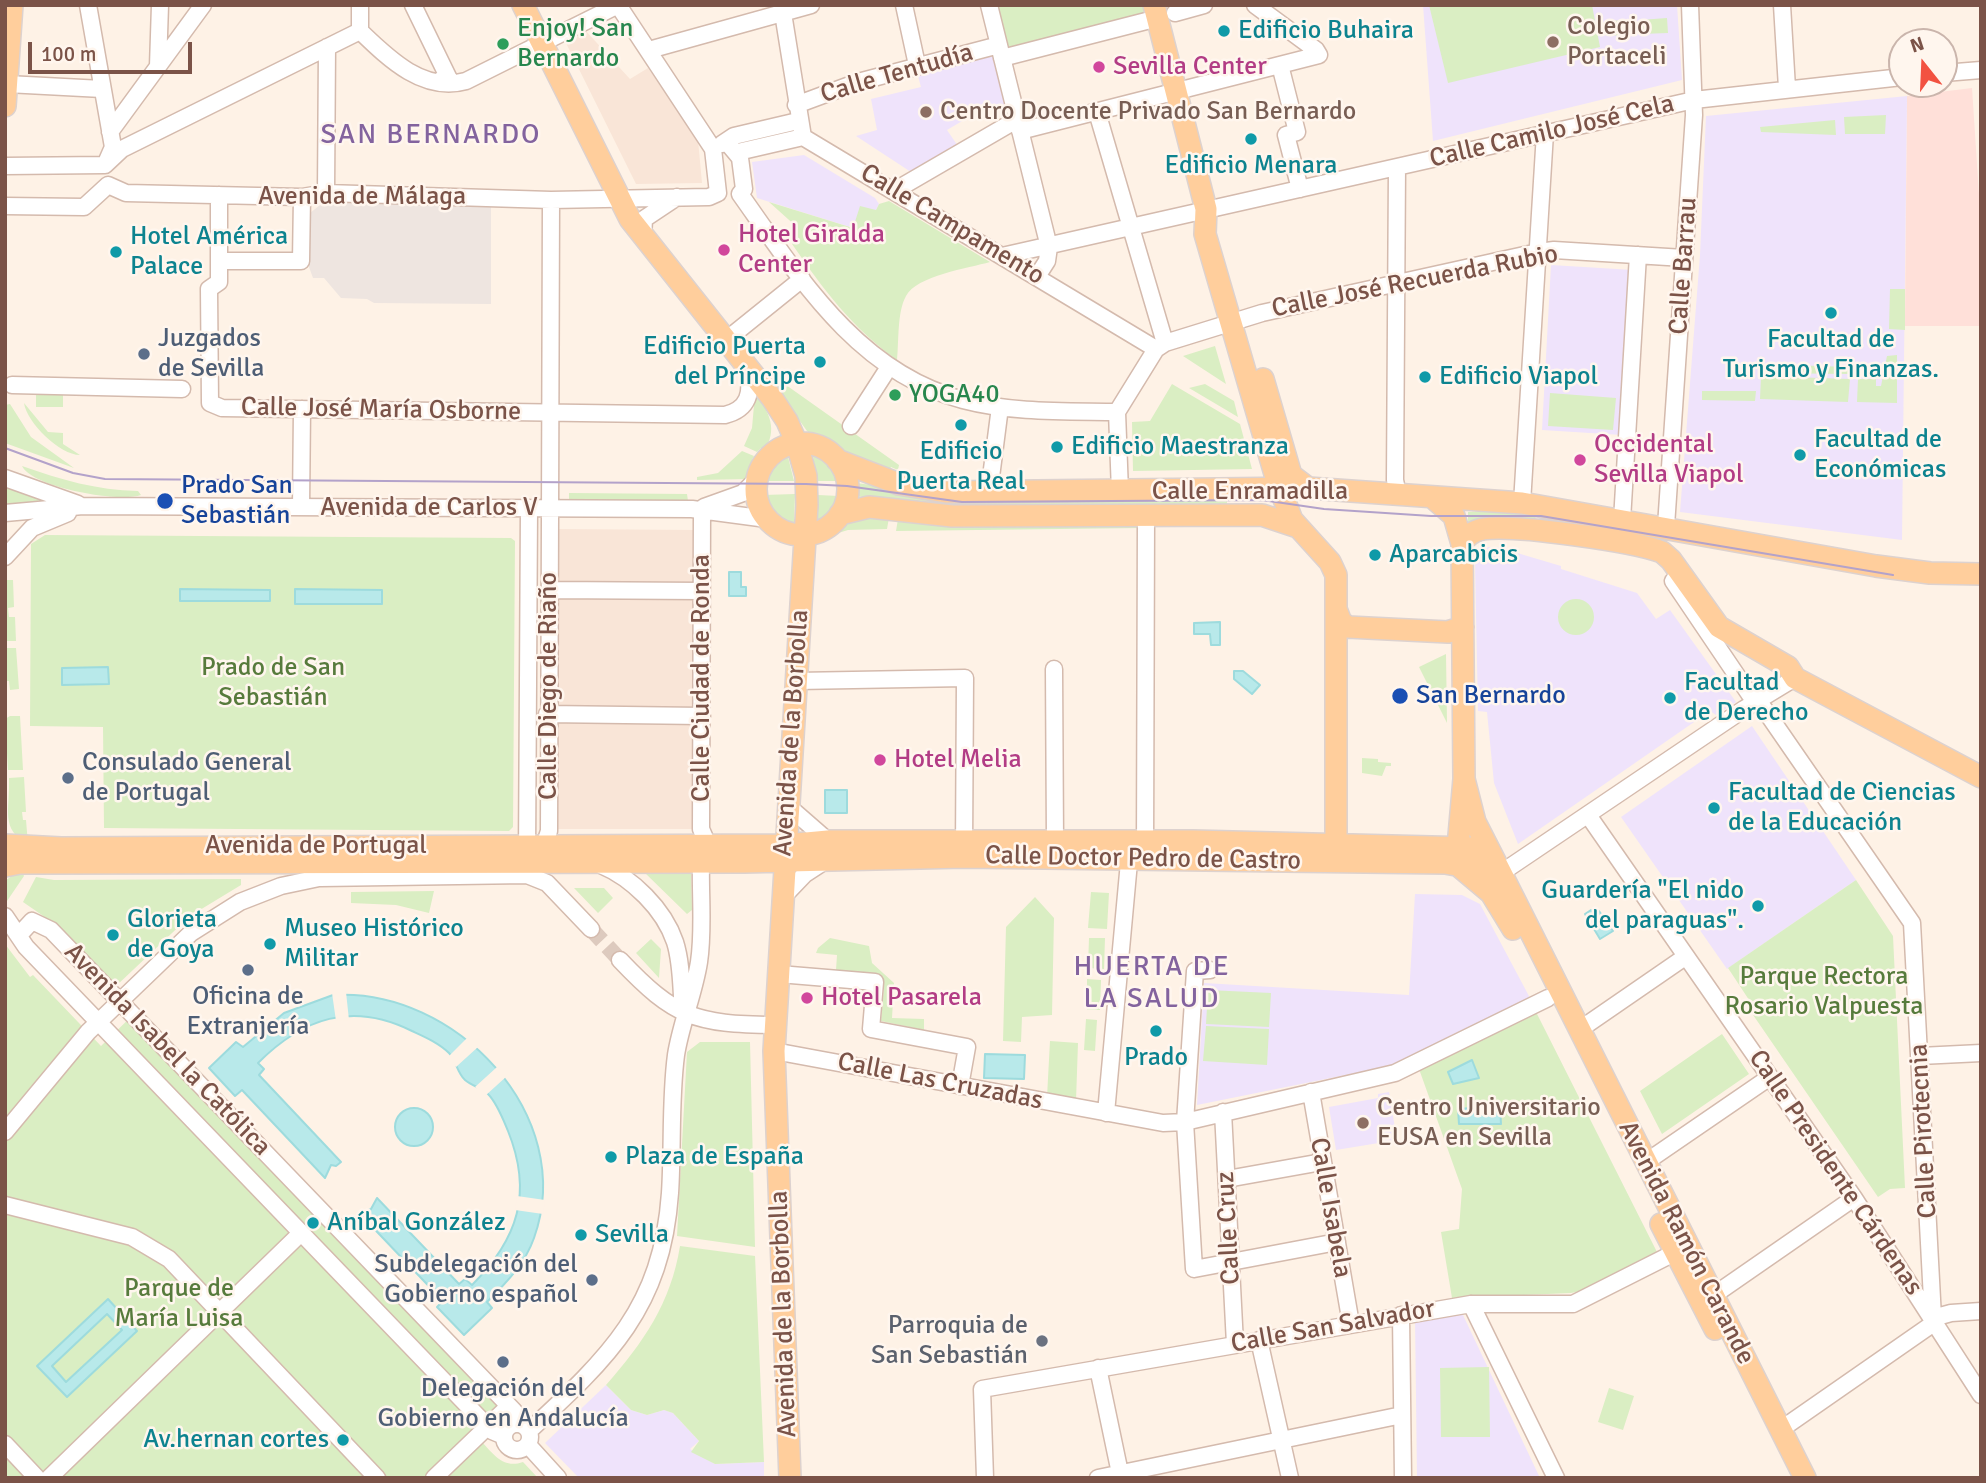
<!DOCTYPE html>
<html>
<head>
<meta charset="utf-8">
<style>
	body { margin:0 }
	#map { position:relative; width:1986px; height:1483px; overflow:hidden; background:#fef2e6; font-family:Signika,sans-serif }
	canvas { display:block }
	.frame { position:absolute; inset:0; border:7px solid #7b5348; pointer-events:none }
	.north { position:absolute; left:1888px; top:28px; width:70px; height:70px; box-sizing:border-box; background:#fff6ee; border:2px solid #cab5ac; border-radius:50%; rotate:342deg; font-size:19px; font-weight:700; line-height:28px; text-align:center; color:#7b5348 }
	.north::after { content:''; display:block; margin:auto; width:24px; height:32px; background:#f25241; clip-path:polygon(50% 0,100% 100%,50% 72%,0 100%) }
	.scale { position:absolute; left:28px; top:42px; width:164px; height:32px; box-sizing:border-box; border:4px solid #7b5348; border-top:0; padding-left:9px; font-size:21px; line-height:24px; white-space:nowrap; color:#7b5348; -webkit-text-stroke:5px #fff6ee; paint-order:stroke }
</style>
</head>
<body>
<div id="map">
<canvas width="1986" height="1483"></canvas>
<div class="frame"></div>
<div class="north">N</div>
<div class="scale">100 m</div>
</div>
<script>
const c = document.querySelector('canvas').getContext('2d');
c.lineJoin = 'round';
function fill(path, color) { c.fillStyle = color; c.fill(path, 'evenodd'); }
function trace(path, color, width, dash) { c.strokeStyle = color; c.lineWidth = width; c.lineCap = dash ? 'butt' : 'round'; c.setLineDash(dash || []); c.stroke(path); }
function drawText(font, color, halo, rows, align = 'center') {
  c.font = font + ' Signika,sans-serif'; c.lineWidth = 5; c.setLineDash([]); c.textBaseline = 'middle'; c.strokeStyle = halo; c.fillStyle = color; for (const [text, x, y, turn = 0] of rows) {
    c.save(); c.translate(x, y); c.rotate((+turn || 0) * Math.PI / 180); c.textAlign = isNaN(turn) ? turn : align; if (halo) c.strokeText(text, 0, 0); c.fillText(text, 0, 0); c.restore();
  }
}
fill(new Path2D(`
	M585,30L630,79L648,68L698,140L702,183L636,184L564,39Z
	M555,529L697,530L695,829H557Z`), '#f9e5d7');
fill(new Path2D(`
	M1972,88L1981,226V326H1905L1907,96Z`), '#ffe0d9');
fill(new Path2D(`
	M324,202L491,205V304L374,303L367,299L341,298L324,278H313L309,267L310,213Z`), '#eee5e0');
fill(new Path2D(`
	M1423,5H1677L1682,80L1433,141Z
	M993,50L1011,120L1008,122L994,104L974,114L947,130L960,149L914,174L856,136L877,130L871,99L921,87L916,69Z
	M1907,96L1902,540L1680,512L1700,255L1706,116Z
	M804,155L875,198L879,204L876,210L853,228L757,198L752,162Z
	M1551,265L1633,270L1622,435L1542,430Z
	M1488,547H1497L1561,566V569L1637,593L1656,619L1670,610L1736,702L1716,715L1710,711L1518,844L1494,783L1487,712L1478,711L1475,564L1477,557Z
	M1752,726L1856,880L1727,969L1621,817Z
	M1415,894L1462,895L1480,904L1530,998L1400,1064L1197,1105L1204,983L1409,995Z
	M1389,1092L1397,1140L1336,1150L1329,1107L1378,1098V1094Z
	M1463,1315L1540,1478H1417L1415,1318Z
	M606,1385L631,1410L647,1415L664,1410L673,1413L699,1441L690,1449L715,1464L764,1462V1478H579L545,1443Z`), '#efe3fb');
fill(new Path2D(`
	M989,5H1154L1158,18L1002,58Z
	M1429,5H1592L1600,47L1448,83Z
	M1667,18L1668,33L1641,34L1640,20Z
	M1636,20L1637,34L1606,36L1605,21Z
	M1886,115L1885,134H1845L1844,117Z
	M1835,120L1836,135L1761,132L1760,127Z
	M889,201L990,262C969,268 916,276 906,296C897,312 899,341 897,360C852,328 823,289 792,244L798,228L769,202L853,228L860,206L876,210L879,204Z
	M1890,289H1905V330L1889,329Z
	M1215,346L1226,384L1183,356Z
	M1897,355V403L1857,402L1858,379H1876V386H1881L1887,356Z
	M1760,364L1849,367L1850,374L1760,373Z
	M762,368L899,465L898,470L891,467L888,472L846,455L807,431Z
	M1761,376L1850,379L1848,402L1760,399Z
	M1172,384L1240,424L1252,469L1133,471L1132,422L1150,421Z
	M1205,384L1234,401L1238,417L1189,388Z
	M36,391L63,392V407H36Z
	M1702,391H1756L1755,401L1702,400Z
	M1550,393L1616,398L1613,430L1548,426Z
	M755,394C770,412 778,430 764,451L761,448L757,452L744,446L752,428Z
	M24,403L48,432L63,433V444L80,455C60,455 27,423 24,403Z
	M10,404L31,437L74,468L5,443V405Z
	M742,451L754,456L752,460L755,464L749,479L697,480V477L718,473Z
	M812,452L830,462L840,481H818Z
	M787,453L794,481H765L768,470Z
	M22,466C62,480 96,490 138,491L141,495C118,503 32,487 22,466Z
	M7,483L62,503L7,506Z
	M856,483L888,487L1227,496V510L977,511L855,496Z
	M569,493L687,494L688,501L569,500Z
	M795,494L794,526L772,513L764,495Z
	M818,495L839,496L830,515L817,523Z
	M1504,510L1536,512L1535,525H1468V512Z
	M890,512L887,529L848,530L835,534L833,531L841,524Z
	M899,513L1135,521L1141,528L896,531Z
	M45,535L511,538L515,541L513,827L509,831L104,828L103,727L30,726L31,544Z
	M5,580H13L14,607L8,608L9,617H15L16,641H5Z
	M1558 617a18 18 0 1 1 36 0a18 18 0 1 1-36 0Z
	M5,648H16L19,689L10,690L9,681H5Z
	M1446,654L1447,723L1419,667Z
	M10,716H20L23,770H8L5,719Z
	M1362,758L1378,759V762L1391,763V766H1386L1382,776L1362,773Z
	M24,777L26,812H22L23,820H26L28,844C0,829 10,811 9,778Z
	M21,869L24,876L5,904V881Z
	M691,870L692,910L687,914L644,872Z
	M36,877L54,880L241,879V885L190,916L115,987L52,922L23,902Z
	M1856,880L1893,936L1905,1188L1890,1189L1878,1197L1749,1009L1753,1006L1728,968Z
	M574,888H604L613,898L598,913Z
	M434,891L429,913L396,905L351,903V892Z
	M1091,892L1109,893L1107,929L1088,928Z
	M1035,897L1054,918L1052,1015L1022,1017L1021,1042L1003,1041L1006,927Z
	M830,938L869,946L872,963L894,983L892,1018L924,1019V1030L881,1021L884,987L880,978L871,973L836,970L837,955L816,953L818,948Z
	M1089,938H1105L1104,969L1088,968Z
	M651,939L661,949L659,978L636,953Z
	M5,944L30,977L33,975L101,1046L138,1010L519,1406L482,1442C494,1455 504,1469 523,1462L538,1478H5Z
	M1087,979L1101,980L1100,1010H1087Z
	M1208,990L1271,993L1269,1027L1206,1024Z
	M1535,1010L1658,1254L1585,1290L1571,1293L1452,1298L1441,1232L1459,1229L1462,1189L1419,1069Z
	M1086,1019L1097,1020L1095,1051L1084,1050Z
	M1206,1026L1269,1029L1267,1065L1203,1061Z
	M1722,1034L1749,1074L1662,1134L1640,1091Z
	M1050,1041L1078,1043L1076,1101L1047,1097Z
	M700,1042H750L755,1247L677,1236L687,1052Z
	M680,1246L755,1256L764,1462L715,1464L691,1452L699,1441L673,1413L664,1410L647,1415L631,1410L606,1385C643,1343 671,1303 680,1246Z
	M1489,1367L1490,1437H1441L1440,1368Z
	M1609,1388L1634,1396L1623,1430L1598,1422Z`), '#daeec3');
const water = new Path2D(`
	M729,572H741V587H746V596H729Z
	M180,589L270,590V601H180Z
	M295,589L382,590V604H295Z
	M1220,622V645H1211L1210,634H1194V623Z
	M108,667L109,684L62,685V668Z
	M1234,671H1243L1260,685L1252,694L1234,679Z
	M825,790H847V813H825Z
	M1591,910L1594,915L1599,911L1613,931L1600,939L1585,914Z
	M333,995C454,987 578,1115 534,1238C525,1264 506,1283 487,1302L492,1308L464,1335L437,1307L443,1301L360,1214L371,1209L377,1198L459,1284L465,1279L472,1285C518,1239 533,1193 508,1131C503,1119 497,1103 488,1094C482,1088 472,1086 465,1080C457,1073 456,1060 449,1053C439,1043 425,1037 412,1031C352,1001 303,1018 258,1063L264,1069L259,1075L341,1162L336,1166L331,1165L325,1178L242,1090L235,1096L209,1068L236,1042L243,1047L284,1013Z
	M985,1054L1025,1055L1024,1079L984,1078Z
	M1472,1060L1479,1078L1453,1084L1448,1072Z
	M1500,1106L1501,1124H1459L1458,1109Z
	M395 1127a19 19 0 1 1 38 0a19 19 0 1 1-38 0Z
	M108,1299L137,1331L67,1397L37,1366ZM107,1314L122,1330L66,1382L52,1366Z`);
fill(water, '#b8e9ea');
trace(water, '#9ddbdd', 2);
fill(new Path2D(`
	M346,992L349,1020L336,1021L332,993Z
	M468,1037L478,1047L456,1067L448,1057Z
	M497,1067L507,1076L485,1096L475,1087Z
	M517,1196L545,1200L543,1214L515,1210Z`), '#fef2e6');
trace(new Path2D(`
	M591,929L620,960`), '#ddcabe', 16, [16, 8]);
const minor = new Path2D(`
	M88,5L113,147L106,163
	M360,5V31C388,58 423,93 466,81L618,5L713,149
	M413,5L451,83L442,79
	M904,5L917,65
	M989,5L1049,247L1047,261L1038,275
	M1782,5L1787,88
	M783,13L803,137
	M1175,13L1204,5
	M649,50L811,5
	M1002,58L1158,18
	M1280,65L1297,132L1286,135L1300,189
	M158,66L160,5
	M1944,73L1981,70
	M7,84L102,89
	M796,105L858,82L999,45
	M1097,112L1165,343
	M1020,131L1319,55L1316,50L1255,5
	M110,132L203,5
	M722,144L734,136L798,121
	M730,146L740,158L744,189L740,194
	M713,149L718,193
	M738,152L803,137L1156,349
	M105,165L122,149L360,31
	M5,166L105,165
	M1397,167L1395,480L1398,495
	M108,185L126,193L302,197L326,193L551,200L709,197L718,193
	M894,191L1018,119
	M326,193L327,47
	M740,194C799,277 858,373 963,400C1012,413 1066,411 1117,412
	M219,195V282L209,289L210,403L222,408L725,415C749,409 752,393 748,370
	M5,206L84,207L108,185
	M643,238L644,219L677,197
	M1002,256L1694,100L1902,77
	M219,261H301L302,197
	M725,341L802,279
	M12,385L182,389
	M851,426L889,367
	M991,477L1000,407
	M5,478L78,504
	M1120,492L1117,412L1156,349L1165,343L1262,313L1538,252L1554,250L1684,258
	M1522,503L1545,133
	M301,507L302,409
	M704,507L743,493L757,479
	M702,511L701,829L708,845
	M5,513L83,506L692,509L767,519
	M1622,520L1638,255
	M1666,526L1694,115L1690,5
	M5,557L32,528L68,513
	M1673,581L1750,695
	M549,590L702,591
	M1054,669L1055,842
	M797,681L965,678L964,850
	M1758,700L1912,923L1933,1318L1931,1325L1780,1430
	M547,714L702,716
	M789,807L828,841
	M1588,815L1854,1198L1981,1395
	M1145,849L1146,516
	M527,856L529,508
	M601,865C632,878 664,909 675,942C682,964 681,989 683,1012
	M1501,873L1744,709L1795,678
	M527,875L539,861L549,831L551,200
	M320,878L527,875L547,883L591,929
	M782,898L805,874L828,859
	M5,916L26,947L492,1431L504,1436
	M20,934L32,921L51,930L514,1411L518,1424
	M620,960C675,1018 695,1024 775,1025
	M1210,970L1195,971L1185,1122L1194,1269L1337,1242
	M779,974L875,982L871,1029L967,1047L960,1086
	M1579,1030L1685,957
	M774,1051L1163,1123L1185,1122L1395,1073L1548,998
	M1920,1056L1981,1053
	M1311,1092L1351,1324
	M1223,1112L1235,1344
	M1106,1113L1130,851
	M5,1132L88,1032L191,933L240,902L281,886L319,878L342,862
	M1646,1162L1770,1077
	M1227,1179L1322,1162
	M5,1205L132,1237L169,1259L377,1478
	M1714,1295L1854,1198
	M1471,1304L1556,1478
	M1401,1315L1403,1478
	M1933,1318L1951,1313L1981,1311
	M1259,1340L1290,1478
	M1098,1368L1121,1478
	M504 1437a13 13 0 1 1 26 0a13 13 0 1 1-26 0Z
	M529,1431C609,1357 662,1308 670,1193C673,1147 670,1100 676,1055C681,1023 694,994 699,962C704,930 700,894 701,862
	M5,1444L37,1478
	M528,1445L558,1478
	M49,1478L301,1233
	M434,1478L509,1406
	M985,1478L982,1389L1471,1304H1573L1676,1252
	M1098,1478L1402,1415`);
const major = new Path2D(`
	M523,5L630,219L772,398L787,421L797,444L806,476L807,505L774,1051L790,1478
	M1154,5L1206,209L1205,234L1277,481L1292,520L1330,562L1336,575V859
	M5,106L12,5
	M1263,379L1291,475L1308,488
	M756 489a46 46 0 1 1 92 0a46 46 0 1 1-92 0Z
	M837,460L899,484L946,492L1308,488L1522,503L1876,566L1930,573L1981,574
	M1432,497L1454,516L1462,544L1464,779L1458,847L1452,857
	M840,514L869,507L952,516L1262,515L1298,527
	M1462,544C1466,535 1473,531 1483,529C1513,524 1633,541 1662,552L1671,560L1719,627L1788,667L1795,678L1981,777
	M1336,609L1341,622L1348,627L1448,632L1463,627
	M1464,779L1475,822L1501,873L1805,1478
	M5,845L61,848L785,845L828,841H1193L1471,848L1482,854L1501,873
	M5,866L20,863L744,862L964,857L1445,863L1501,873
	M1460,867L1491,893L1513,929
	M1661,1224L1715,1329`);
trace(minor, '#d4baad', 19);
trace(major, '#ddd2cf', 24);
trace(minor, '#fff', 16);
trace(major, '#ffce9c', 21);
trace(new Path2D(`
	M5,448L73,473L105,479L806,484L847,486L962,502L1262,500L1324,509L1431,516H1541L1893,575`), '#b3a2ca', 2);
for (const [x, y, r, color] of [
	[1224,31,7,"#0f9aa8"],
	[1553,42,7,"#8d6e63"],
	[503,44,7,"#2e9e5b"],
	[1099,67,7,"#d1479c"],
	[926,112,7,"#8d6e63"],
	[1251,139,7,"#0f9aa8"],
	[724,250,7,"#d1479c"],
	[116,252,7,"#0f9aa8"],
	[1831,313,7,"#0f9aa8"],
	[144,354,7,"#5c6f8a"],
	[820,362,7,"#0f9aa8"],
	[1425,377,7,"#0f9aa8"],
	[895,395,7,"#2e9e5b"],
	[961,425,7,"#0f9aa8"],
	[1057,447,7,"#0f9aa8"],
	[1800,455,7,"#0f9aa8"],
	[1580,460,7,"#d1479c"],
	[165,501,9,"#1a4fb4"],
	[1375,555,7,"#0f9aa8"],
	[1400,696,9,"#1a4fb4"],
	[1670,698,7,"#0f9aa8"],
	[880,760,7,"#d1479c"],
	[68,778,7,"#5c6f8a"],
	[1714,808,7,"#0f9aa8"],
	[1758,906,7,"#0f9aa8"],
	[113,935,7,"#0f9aa8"],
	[270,944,7,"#0f9aa8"],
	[248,970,7,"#5c6f8a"],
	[807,998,7,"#d1479c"],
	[1156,1031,7,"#0f9aa8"],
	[1363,1123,7,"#8d6e63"],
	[611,1157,7,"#0f9aa8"],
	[313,1223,7,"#0f9aa8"],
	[581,1235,7,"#0f9aa8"],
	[592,1280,7,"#5c6f8a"],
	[1042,1341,7,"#6b7280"],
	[503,1362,7,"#5c6f8a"],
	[343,1440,7,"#0f9aa8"]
]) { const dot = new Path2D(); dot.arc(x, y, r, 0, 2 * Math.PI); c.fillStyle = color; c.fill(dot); trace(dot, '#fff6ee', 2.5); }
drawText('26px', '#785e54', '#fff6ee', [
	["Colegio",1567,27],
	["Portaceli",1567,57],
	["Centro Docente Privado San Bernardo",940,112],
	["Centro Universitario",1377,1108],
	["EUSA en Sevilla",1377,1138]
], 'left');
drawText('26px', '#27864d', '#fff6ee', [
	["Enjoy! San",517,29],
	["Bernardo",517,59],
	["YOGA40",909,395]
], 'left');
drawText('26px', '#0d838f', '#fff6ee', [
	["Edificio Buhaira",1238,31],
	["Edificio Menara",1251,166,"center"],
	["Hotel América",130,237],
	["Palace",130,267],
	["Facultad de",1831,340,"center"],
	["Turismo y Finanzas.",1831,370,"center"],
	["Edificio Puerta",806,347,"right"],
	["del Príncipe",806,377,"right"],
	["Edificio Viapol",1439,377],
	["Facultad de",1814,440],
	["Económicas",1814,470],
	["Edificio Maestranza",1071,447],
	["Edificio",961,452,"center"],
	["Puerta Real",961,482,"center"],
	["Aparcabicis",1389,555],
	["Facultad",1684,683],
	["de Derecho",1684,713],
	["Facultad de Ciencias",1728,793],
	["de la Educación",1728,823],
	["Guardería \"El nido",1744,891,"right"],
	["del paraguas\".",1744,921,"right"],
	["Glorieta",127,920],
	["de Goya",127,950],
	["Museo Histórico",284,929],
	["Militar",284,959],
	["Prado",1156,1058,"center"],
	["Plaza de España",625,1157],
	["Aníbal González",327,1223],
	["Sevilla",595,1235],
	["Av.hernan cortes",329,1440,"right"]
], 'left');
drawText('26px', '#b23c85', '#fff6ee', [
	["Sevilla Center",1113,67],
	["Hotel Giralda",738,235],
	["Center",738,265],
	["Occidental",1594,445],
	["Sevilla Viapol",1594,475],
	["Hotel Melia",894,760],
	["Hotel Pasarela",821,998]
], 'left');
drawText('26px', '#7b5348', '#fff6ee', [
	["Calle Tentudía",897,74,-16],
	["Calle Camilo José Cela",1552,132,-13],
	["Avenida de Málaga",362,197],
	["Calle Campamento",952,225,31],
	["Calle Barrau",1684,266,-86],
	["Calle José Recuerda Rubio",1415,282,-11],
	["Calle José María Osborne",381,410,1],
	["Calle Enramadilla",1250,492],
	["Avenida de Carlos V",429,508],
	["Calle Ciudad de Ronda",702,678,-90],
	["Calle Diego de Riaño",549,686,-90],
	["Avenida de la Borbolla",792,733,-86],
	["Avenida de Portugal",316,846],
	["Calle Doctor Pedro de Castro",1143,859,1],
	["Avenida Isabel la Católica",167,1050,46],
	["Calle Las Cruzadas",940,1082,11],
	["Calle Pirotecnia",1924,1131,-93],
	["Calle Presidente Cárdenas",1835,1173,56],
	["Calle Isabela",1330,1208,80],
	["Calle Cruz",1229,1228,-93],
	["Avenida Ramón Carande",1686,1243,63],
	["Avenida de la Borbolla",784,1314,-92],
	["Calle San Salvador",1333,1327,-10]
]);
drawText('26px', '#4e5e75', '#fff6ee', [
	["Juzgados",158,339],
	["de Sevilla",158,369],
	["Consulado General",82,763],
	["de Portugal",82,793],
	["Oficina de",248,997,"center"],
	["Extranjería",248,1027,"center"],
	["Subdelegación del",578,1265,"right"],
	["Gobierno español",578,1295,"right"],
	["Delegación del",503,1389,"center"],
	["Gobierno en Andalucía",503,1419,"center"]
], 'left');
drawText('26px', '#164399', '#fff6ee', [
	["Prado San",181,486],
	["Sebastián",181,516],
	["San Bernardo",1416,696]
], 'left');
drawText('26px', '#577b3c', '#fff6ee', [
	["Prado de San",273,668],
	["Sebastián",273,698],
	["Parque Rectora",1824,977],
	["Rosario Valpuesta",1824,1007],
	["Parque de",179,1289],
	["María Luisa",179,1319]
]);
drawText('26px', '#5b616d', '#fff6ee', [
	["Parroquia de",1028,1326],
	["San Sebastián",1028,1356]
], 'right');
c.letterSpacing = '2px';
drawText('28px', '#83639e', '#fff6ee', [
	["SAN BERNARDO",431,136],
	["HUERTA DE",1152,968],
	["LA SALUD",1152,1000]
]);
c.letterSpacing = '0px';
</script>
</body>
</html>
